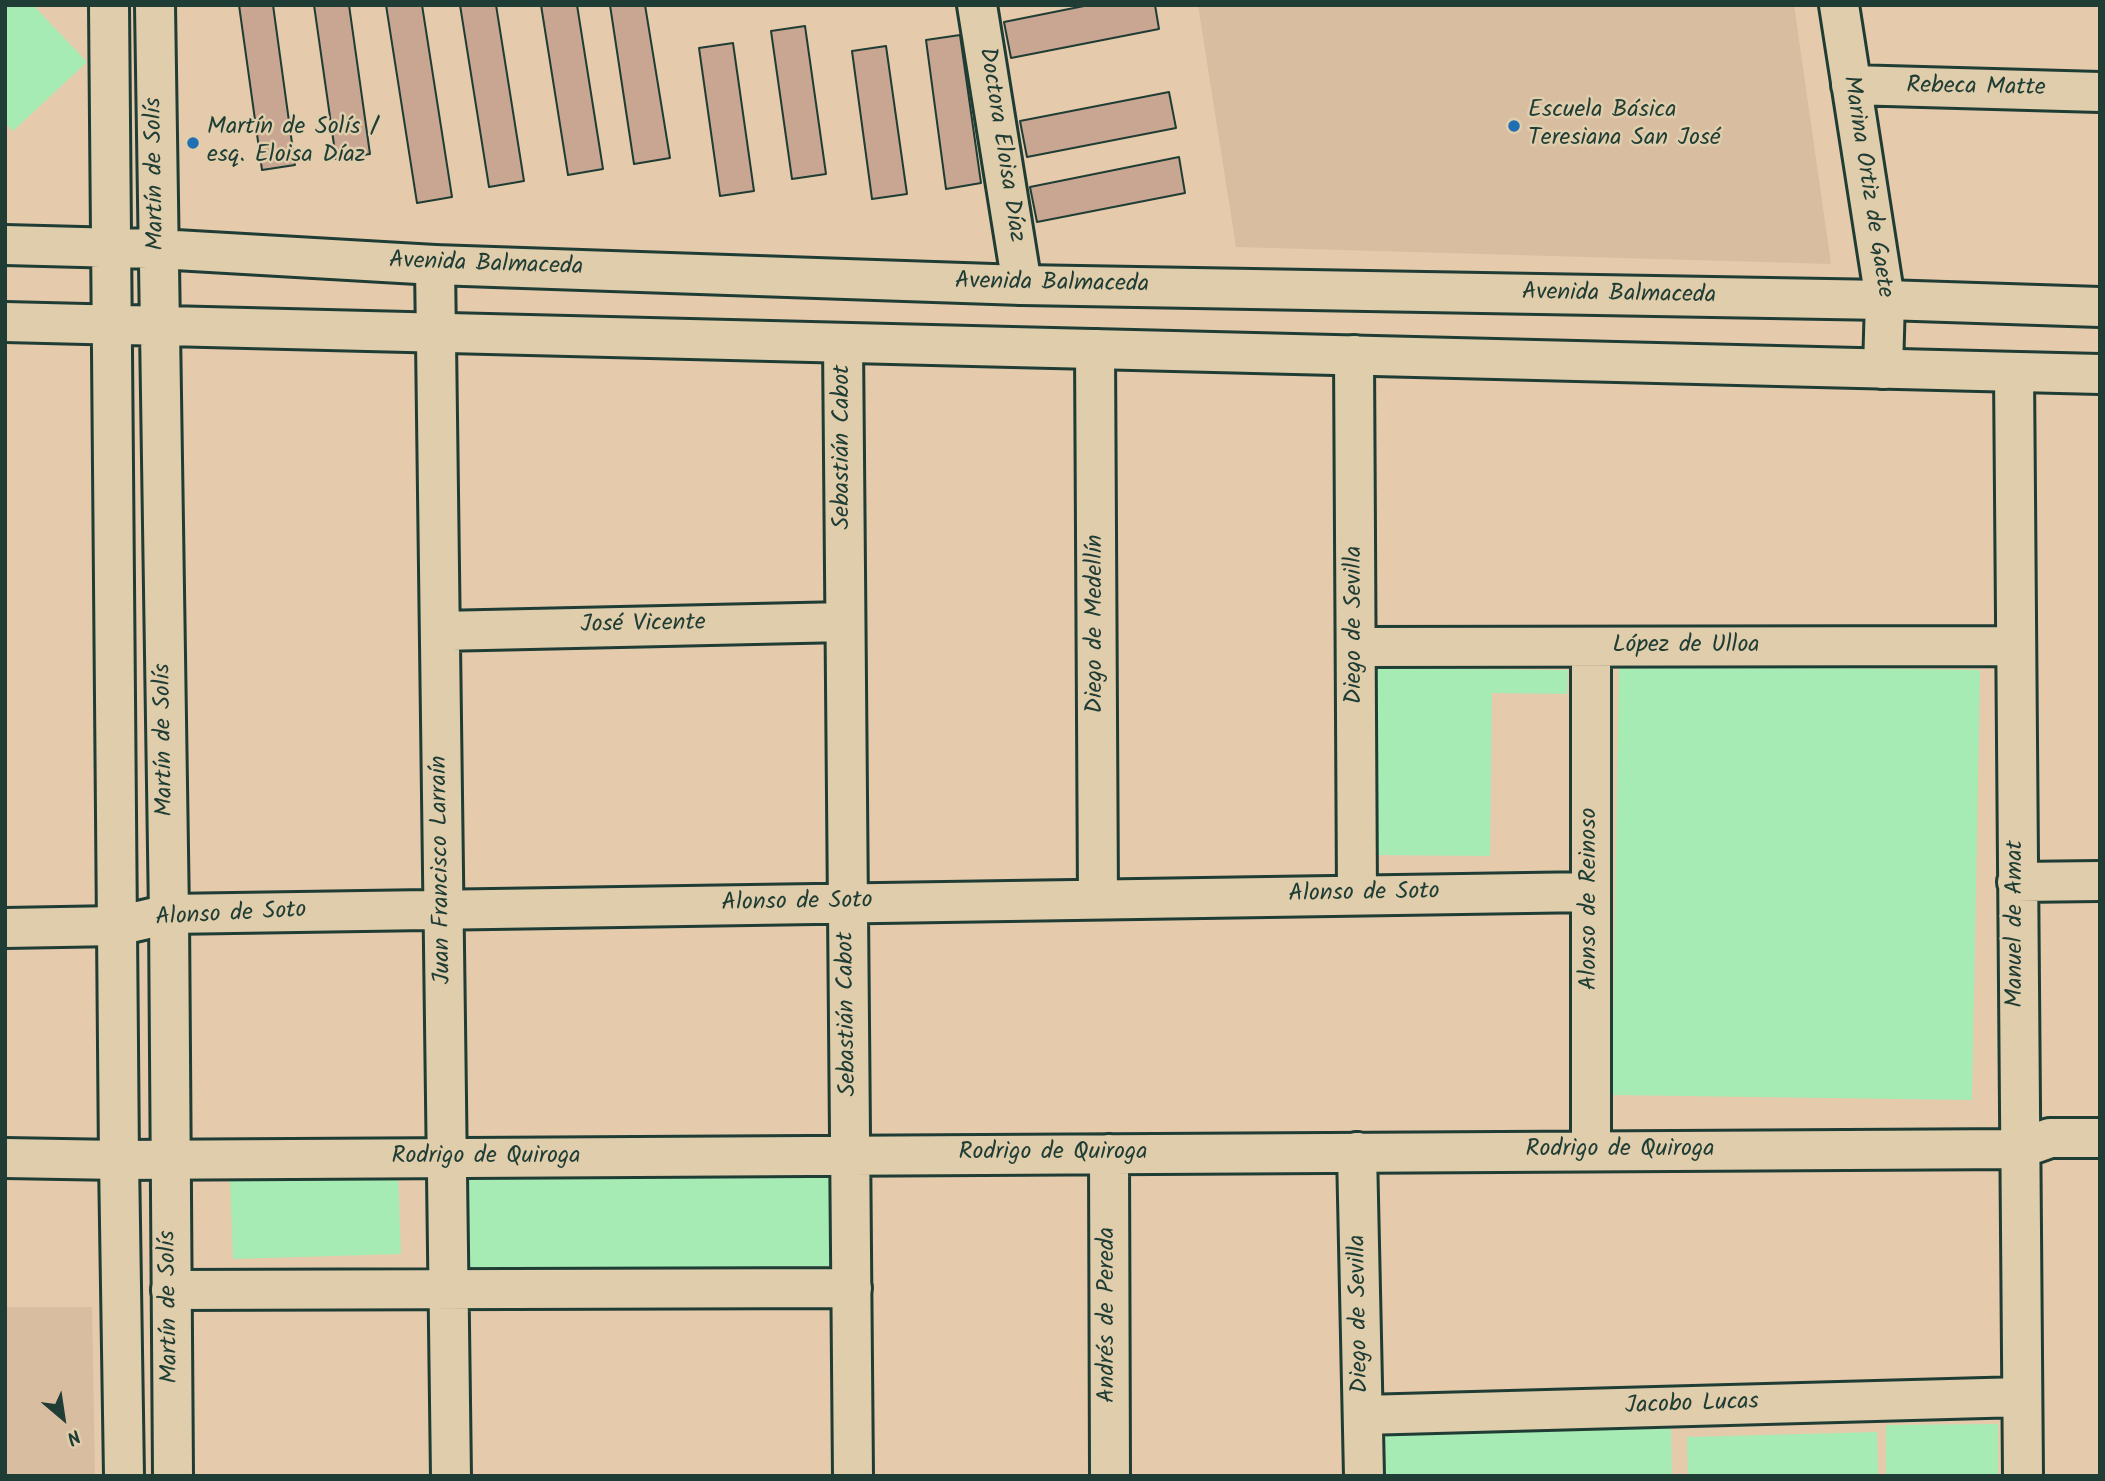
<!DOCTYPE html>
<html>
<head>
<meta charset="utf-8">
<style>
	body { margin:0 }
	#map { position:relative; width:2105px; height:1481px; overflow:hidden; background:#e5cbab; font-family:Kalam,sans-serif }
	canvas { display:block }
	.frame { position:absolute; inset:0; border:7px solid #1f3d34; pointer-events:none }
	.north { position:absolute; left:28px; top:1383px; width:70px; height:70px; -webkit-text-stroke:5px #e0cdab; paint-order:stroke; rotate:151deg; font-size:19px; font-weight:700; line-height:28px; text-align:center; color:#1f3d34 }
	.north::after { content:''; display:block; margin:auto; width:24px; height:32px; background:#1f3d34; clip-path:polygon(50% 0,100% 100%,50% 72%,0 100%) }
</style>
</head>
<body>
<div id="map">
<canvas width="2105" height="1481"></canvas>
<div class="frame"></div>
<div class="north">N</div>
</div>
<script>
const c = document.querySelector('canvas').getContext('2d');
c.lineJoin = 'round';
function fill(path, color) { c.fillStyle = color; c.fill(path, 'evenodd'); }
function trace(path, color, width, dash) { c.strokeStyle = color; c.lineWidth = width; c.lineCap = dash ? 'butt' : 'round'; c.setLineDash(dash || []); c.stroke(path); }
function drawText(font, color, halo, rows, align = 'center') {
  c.font = font + ' Kalam,sans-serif'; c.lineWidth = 5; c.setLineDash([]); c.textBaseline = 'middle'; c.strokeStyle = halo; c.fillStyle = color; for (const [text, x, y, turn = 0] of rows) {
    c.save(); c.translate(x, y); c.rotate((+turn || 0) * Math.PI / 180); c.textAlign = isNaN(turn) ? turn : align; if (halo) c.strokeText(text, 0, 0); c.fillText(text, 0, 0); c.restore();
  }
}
fill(new Path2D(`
	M1198,5H1794L1831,264L1236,247Z
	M5,1307H92L95,1476H5Z`), '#d9bda1');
fill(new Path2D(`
	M5,5H33L87,62L13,131L5,123Z
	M1619,665L1980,670L1972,1100L1612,1095Z
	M1371,668L1568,670L1567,694L1492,693L1490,856L1368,855Z
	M829,1170L830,1266L467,1270L466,1176Z
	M398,1173L401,1254L233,1259L230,1178Z
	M1998,1424V1476H1886V1425Z
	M1671,1428L1672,1476H1386L1385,1436Z
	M1877,1432L1878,1476H1688L1687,1437Z`), '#a6eab4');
const building = new Path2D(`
	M239,5H273L295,165L262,170Z
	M314,5H349L370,154L336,159Z
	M386,5H422L452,197L417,203Z
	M460,5H496L524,181L489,187Z
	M541,5H577L603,169L568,175Z
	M610,5H645L670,158L634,164Z
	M1089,5H1155L1159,29L1011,58L1004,22Z
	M805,26L826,174L792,179L771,31Z
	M960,35L981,183L946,189L926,40Z
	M733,43L754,191L720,196L699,48Z
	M886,46L907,194L872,199L852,51Z
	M1169,92L1176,128L1027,157L1020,121Z
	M1179,157L1185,193L1037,222L1030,187Z`);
fill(building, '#c9a691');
trace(building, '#1f3d34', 2);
const minor = new Path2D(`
	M977,5L1022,285
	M1839,5L1885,300L1883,369
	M1851,85L2100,92
	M435,265L451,1476
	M843,343L853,1476
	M1095,349L1098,899
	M1354,355L1357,895
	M2014,372L2023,1476
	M440,631L845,622
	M1356,647L2015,646
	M2017,882L2100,881
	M5,928L117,926L169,914L1591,892
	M1591,1151V647
	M1357,1152L1364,1476
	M1109,1154L1110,1476
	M5,1158L119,1160L2019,1149L2050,1138H2100
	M171,1290L852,1288
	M1363,1415L2022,1397`);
const tertiary = new Path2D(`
	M109,5L119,1160L124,1476
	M155,5L169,914L173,1476
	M5,245L158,249L435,265L1022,285L1885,300L2100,307
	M5,322L2100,374`);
trace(minor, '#1f3d34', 44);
trace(tertiary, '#1f3d34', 44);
trace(minor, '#e0cdab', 38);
trace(tertiary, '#e0cdab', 38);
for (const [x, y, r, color] of [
	[1514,126,7,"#1f6fb2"],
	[193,143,7,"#1f6fb2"]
]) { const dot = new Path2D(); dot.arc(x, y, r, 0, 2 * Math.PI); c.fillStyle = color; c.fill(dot); trace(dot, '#e0cdab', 2.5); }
drawText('24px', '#1f3d34', '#e0cdab', [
	["Rebeca Matte",1976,89,1],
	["Doctora Eloisa Díaz",1000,145,81],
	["Martín de Solís",157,174,-91],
	["Marina Ortiz de Gaete",1866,187,81],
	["Avenida Balmaceda",486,266,2],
	["Avenida Balmaceda",1052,285,1],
	["Avenida Balmaceda",1619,296,1],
	["Sebastián Cabot",844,447,-90],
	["Diego de Medellín",1097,624,-90],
	["Diego de Sevilla",1356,625,-90],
	["José Vicente",643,626,-1],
	["López de Ulloa",1686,647],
	["Martín de Solís",166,740,-91],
	["Juan Francisco Larraín",443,870,-91],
	["Alonso de Soto",1364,895,-1],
	["Alonso de Reinoso",1591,899,-90],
	["Alonso de Soto",797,904,-1],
	["Alonso de Soto",231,916,-3],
	["Manuel de Amat",2017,924,-90],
	["Sebastián Cabot",849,1014,-91],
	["Rodrigo de Quiroga",1620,1151],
	["Rodrigo de Quiroga",1053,1154],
	["Rodrigo de Quiroga",486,1158],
	["Martín de Solís",171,1307,-91],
	["Diego de Sevilla",1361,1314,-91],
	["Andrés de Pereda",1109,1315,-90],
	["Jacobo Lucas",1692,1406,-2]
]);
drawText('24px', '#1f3d34', '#e0cdab', [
	["Escuela Básica",1528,112],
	["Teresiana San José",1528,140],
	["Martín de Solís /",207,129],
	["esq. Eloisa Díaz",207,157]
], 'left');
</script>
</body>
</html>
